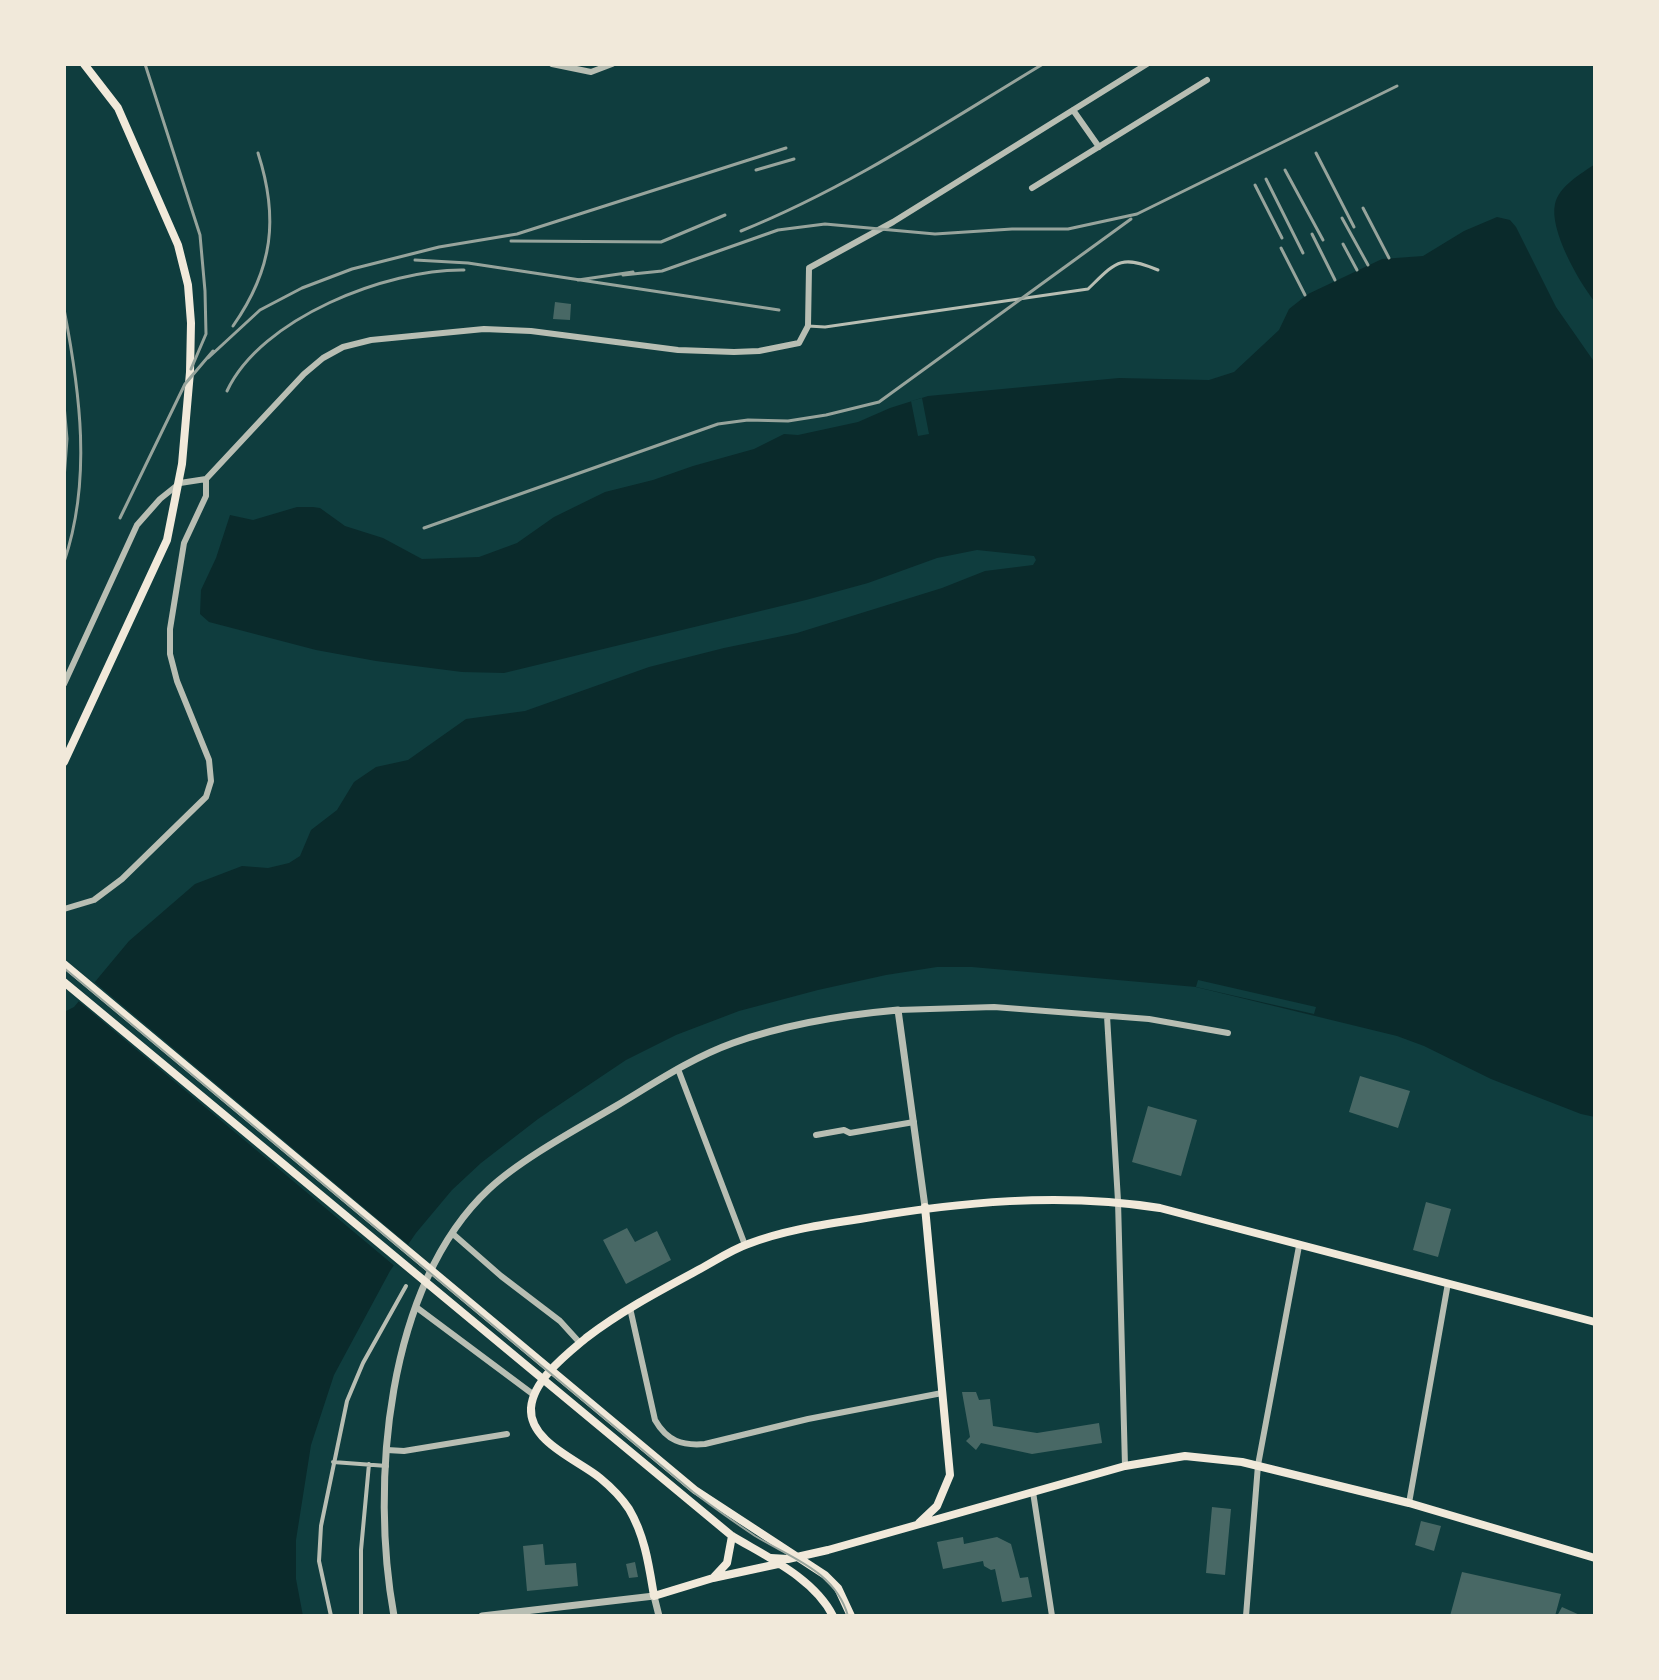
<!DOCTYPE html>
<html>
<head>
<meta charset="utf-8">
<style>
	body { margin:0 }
	#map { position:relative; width:1659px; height:1680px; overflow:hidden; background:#0f3d3e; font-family:"PT Sans",sans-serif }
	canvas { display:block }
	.frame { position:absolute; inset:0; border:66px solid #f1e9da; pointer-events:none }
</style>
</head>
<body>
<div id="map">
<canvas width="1659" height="1680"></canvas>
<div class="frame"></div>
</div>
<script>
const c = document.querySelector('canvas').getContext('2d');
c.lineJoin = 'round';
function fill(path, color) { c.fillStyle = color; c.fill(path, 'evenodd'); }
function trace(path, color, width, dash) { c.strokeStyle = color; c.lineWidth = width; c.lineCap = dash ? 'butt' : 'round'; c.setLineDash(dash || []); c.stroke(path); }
fill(new Path2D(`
	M1595,164V302C1579,282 1549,230 1555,204C1559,186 1581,174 1595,164Z
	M1497,217L1510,220L1516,227L1556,307L1595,363V1117L1581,1114L1491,1079L1424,1046L1397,1036L1196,987L972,967H937L886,975L818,990L739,1011L676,1035L626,1060L538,1119L481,1163L452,1190L416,1233L390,1271L334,1375L311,1445L296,1540V1579L303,1616H64V1012L74,1007L129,941L195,884L242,866L268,868L289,863L300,856L311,830L337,810L354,782L376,767L408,760L466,719L525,711L649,667L724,648L797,633L942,588L985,571L1033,565L1036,560L1034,556L977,550L937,558L868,583L806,600L504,673L462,672L376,661L316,650L209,622L200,614L201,590L216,558L230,515L253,520L297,507H313L320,508L345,526L383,538L422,559L479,557L517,543L554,517L605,492L653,480L693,466L754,449L784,434L798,435L858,422L890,408L928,396L1119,378L1209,380L1234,372L1279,330L1289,309L1308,294L1382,259L1423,256L1464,231Z`), '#0a2a2b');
fill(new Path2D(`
	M922,398L929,434L918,436L911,401Z
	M1198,980L1316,1007L1314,1014L1196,987Z
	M93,981L411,1247L397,1268L76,999Z`), '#0f3d3e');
fill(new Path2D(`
	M555,302L571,304L570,320L553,319Z
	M1360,1076L1410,1091L1398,1128L1349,1112Z
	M1148,1106L1197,1120L1181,1176L1132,1162Z
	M1426,1202L1451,1209L1438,1257L1413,1250Z
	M627,1228L635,1242L657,1231L671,1260L626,1284L603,1240Z
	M962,1392H976L979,1400L990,1399L993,1426L1037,1433L1099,1423L1102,1443L1032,1454L981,1443L976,1450L966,1441L970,1437Z
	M1212,1507L1231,1509L1225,1575L1206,1573Z
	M1421,1521L1441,1526L1434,1551L1415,1545Z
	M963,1537L964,1544L997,1537L1011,1544L1020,1578L1028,1577L1032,1597L1002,1602L995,1569L991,1570L984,1566L983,1561L943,1569L937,1542Z
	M543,1544L545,1565L576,1563L578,1586L527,1591L523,1546Z
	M635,1562L638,1577L629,1578L626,1564Z
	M1462,1572L1561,1594L1555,1616H1450Z
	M1562,1607L1582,1616H1557Z`), '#486865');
trace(new Path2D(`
	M808,326L825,327L1088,289C1116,262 1120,254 1158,270`), '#b8beb3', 3);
trace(new Path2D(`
	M333,1462L387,1466
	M331,1616L319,1561L321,1526L347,1401L363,1363L406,1286
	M361,1616V1550L369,1464`), '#b8beb3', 4);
trace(new Path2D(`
	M552,64L591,72L612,64
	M1073,110L1099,147
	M1032,188L1207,80
	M64,684L137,525L160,499L180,483L206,479L304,374L323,358L343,347L371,340L484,329L531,331L678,350L734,352L759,351L799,343L808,326L809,268L893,222L1147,64
	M64,909L94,900L122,879L206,797L211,781L209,760L177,681L170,654V629L184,543L206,496V479
	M898,1010L994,1007L1149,1019L1228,1033
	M1107,1016L1118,1201L1125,1466
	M678,1069L745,1245
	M816,1135L844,1130L850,1133L914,1122
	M453,1234L501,1276L560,1321L580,1343
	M416,1307L534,1395
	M630,1308L655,1420C667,1441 682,1446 705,1444L808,1419L942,1393
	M387,1450L404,1451L507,1434
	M1033,1492L1052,1616
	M1409,1503L1448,1283
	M1246,1616L1258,1465L1299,1246`), '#b8beb3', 6);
trace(new Path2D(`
	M394,1616C370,1485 386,1285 489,1189C521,1159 577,1129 616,1106C653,1084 691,1058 733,1043C786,1024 842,1015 898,1010L925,1207
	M482,1616L654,1596L659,1616`), '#b8beb3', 7);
trace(new Path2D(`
	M64,762L167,540L182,464L190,372L191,323L188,285L178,245L118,108L84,64
	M64,964L695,1490L825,1575L838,1588L851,1616
	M64,982L732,1536C767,1557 814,1578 833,1616
	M919,1523L937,1506L950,1475L925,1207
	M771,1558L788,1559L828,1550L1125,1466L1185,1456L1242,1462L1409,1503L1595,1558
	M778,1564L713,1578L654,1596C649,1566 645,1536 629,1509C621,1497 611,1487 600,1478C578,1460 529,1442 531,1408C533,1380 567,1354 586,1338C621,1311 661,1290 700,1269C715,1261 731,1250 748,1244C784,1230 821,1225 860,1219C958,1202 1061,1192 1160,1208L1595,1322
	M714,1577L727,1563L732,1536`), '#f1e9da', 8);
trace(new Path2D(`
	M64,968L693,1492C713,1507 734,1522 755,1536C791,1558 835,1571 848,1616`), '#97a49c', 2);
trace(new Path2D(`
	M145,64L200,235L205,291L206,334L191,369
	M1316,153L1354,227
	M756,170L794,159
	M1285,170L1323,240
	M1266,179L1303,253
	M1255,185L1282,238
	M1363,208L1389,258
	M1342,218L1368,265
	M741,231C848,188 945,123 1043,64
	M1312,234L1335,280
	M511,241L661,242L725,215
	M1343,244L1357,270
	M1281,248L1305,295
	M415,260L468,263L779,310
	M623,275L662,271L778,230L825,224L935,234L1012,229H1068L1137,214L1397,86
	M578,280L633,272
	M64,309C80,392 92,480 64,562
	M233,326C273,269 279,218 258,153
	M208,358L260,310L302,288L352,269L439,247L517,234L786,148
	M227,391C261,318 387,269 464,270
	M64,405L67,439L64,479
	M120,518L185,384L213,351
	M424,528L718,424L748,420L788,421L826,415L879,402L1131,219`), '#97a49c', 3);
</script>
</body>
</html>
